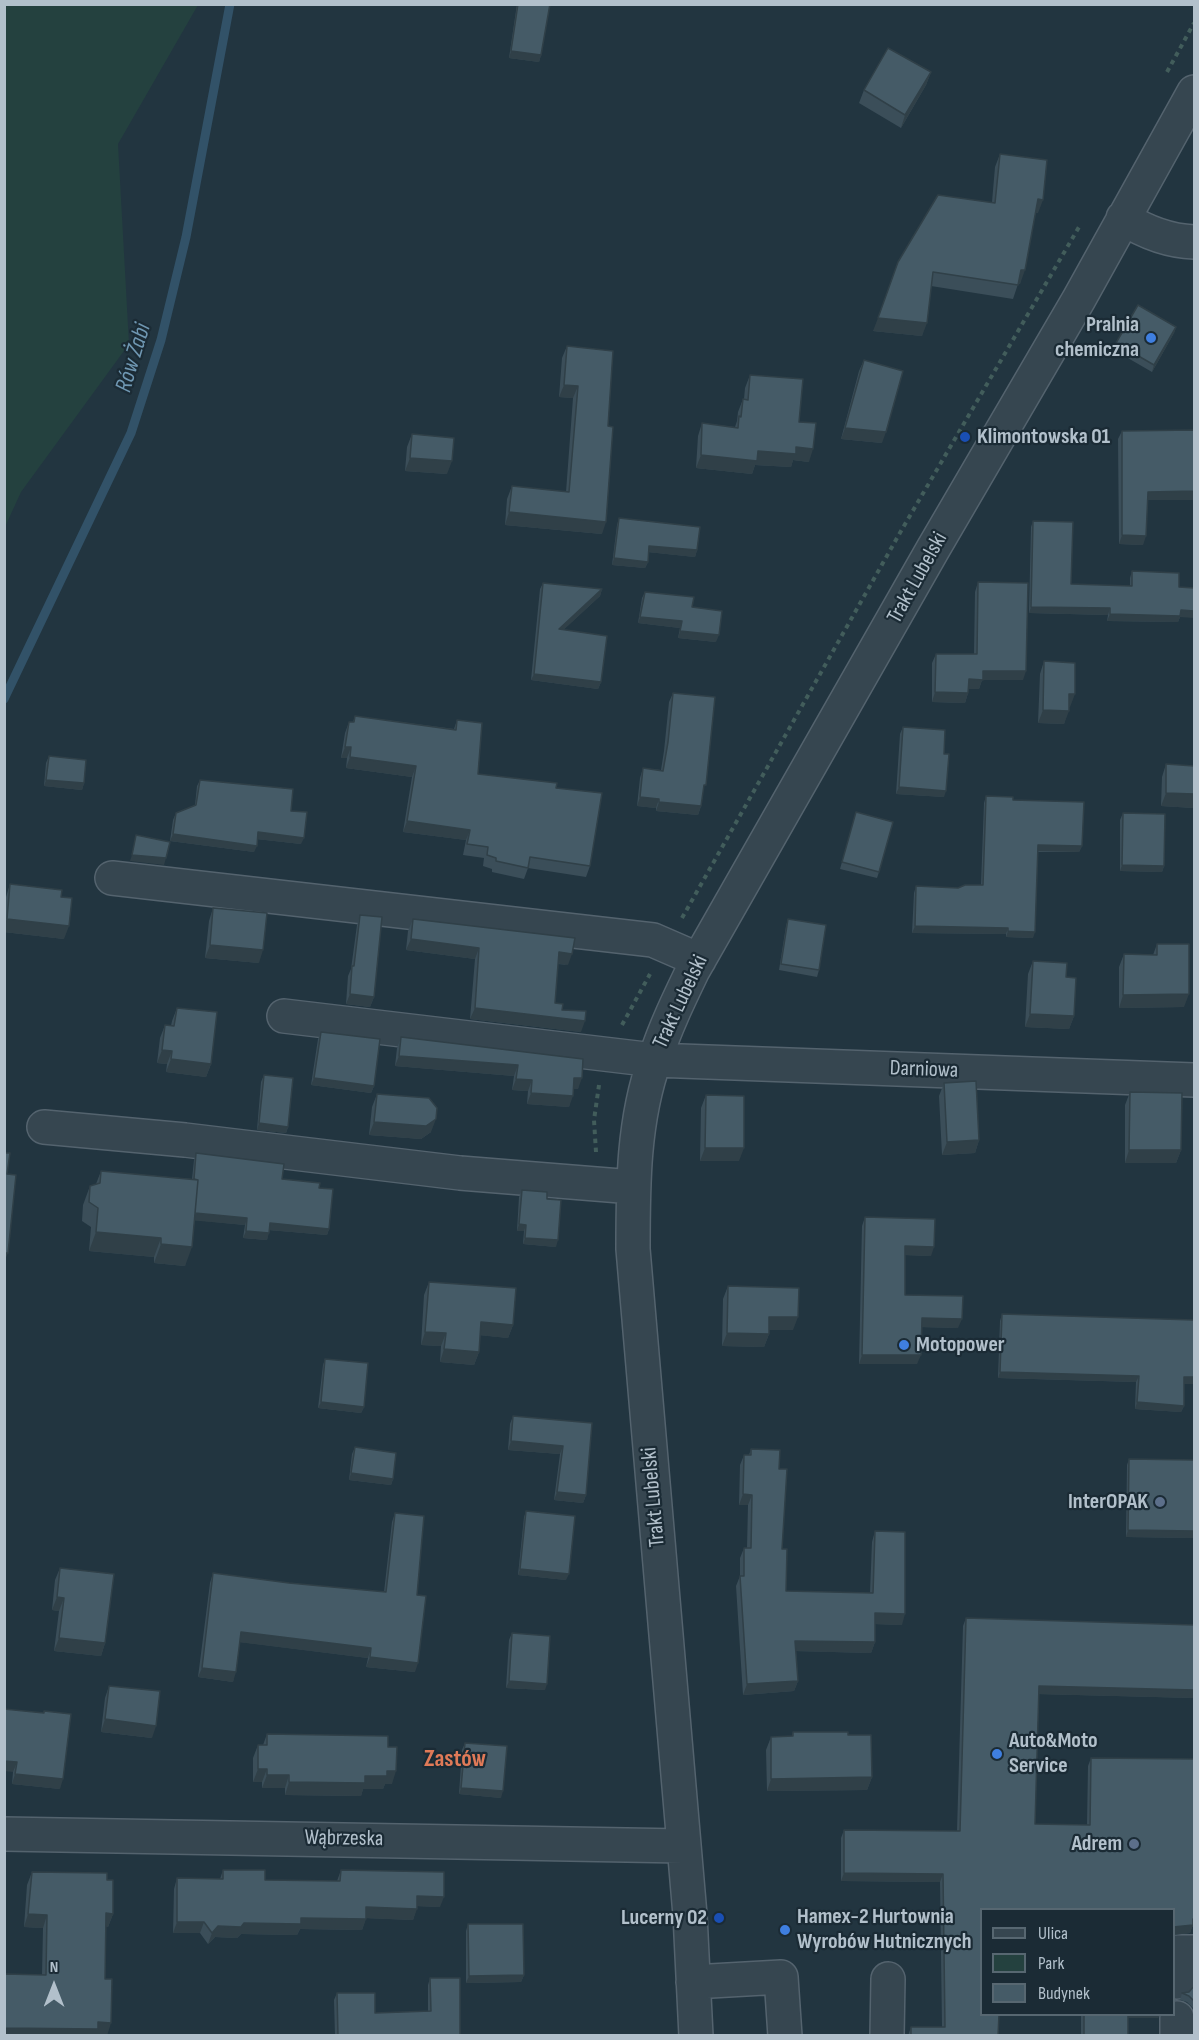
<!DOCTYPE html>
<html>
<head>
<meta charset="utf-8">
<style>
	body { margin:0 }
	#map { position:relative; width:1199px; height:2040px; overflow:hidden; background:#223540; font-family:"Sofia Sans Condensed",sans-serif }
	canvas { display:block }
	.frame { position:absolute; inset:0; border:6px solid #b2c0cb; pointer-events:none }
	.legend { position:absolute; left:980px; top:1908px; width:195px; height:108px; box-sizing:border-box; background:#1b2b35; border:2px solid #576771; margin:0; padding:8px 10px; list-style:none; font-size:18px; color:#b2c0cb }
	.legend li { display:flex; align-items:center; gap:12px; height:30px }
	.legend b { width:30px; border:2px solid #576771 }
	.north { position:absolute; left:24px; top:1956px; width:60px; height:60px; -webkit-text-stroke:4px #1b2b35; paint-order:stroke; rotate:0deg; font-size:16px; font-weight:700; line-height:24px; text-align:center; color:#b2c0cb }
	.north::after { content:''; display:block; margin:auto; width:21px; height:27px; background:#b2c0cb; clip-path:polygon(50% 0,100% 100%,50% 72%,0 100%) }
</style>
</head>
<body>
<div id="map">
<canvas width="1199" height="2040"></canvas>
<div class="frame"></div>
<ul class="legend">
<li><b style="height:8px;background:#364650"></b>Ulica</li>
<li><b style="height:16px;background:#24413f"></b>Park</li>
<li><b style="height:16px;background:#455b67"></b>Budynek</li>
</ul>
<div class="north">N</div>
</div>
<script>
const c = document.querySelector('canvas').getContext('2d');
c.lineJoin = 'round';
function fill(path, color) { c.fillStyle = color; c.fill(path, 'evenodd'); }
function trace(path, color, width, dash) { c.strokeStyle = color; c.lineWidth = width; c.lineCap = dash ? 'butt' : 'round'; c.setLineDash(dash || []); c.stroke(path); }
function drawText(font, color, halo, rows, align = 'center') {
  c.font = font + ' "Sofia Sans Condensed",sans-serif'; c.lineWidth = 4.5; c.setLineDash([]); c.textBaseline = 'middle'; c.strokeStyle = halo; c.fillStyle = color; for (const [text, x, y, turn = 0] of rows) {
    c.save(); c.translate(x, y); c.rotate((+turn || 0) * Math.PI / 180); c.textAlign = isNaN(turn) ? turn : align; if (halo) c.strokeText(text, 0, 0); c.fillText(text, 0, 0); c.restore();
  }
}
fill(new Path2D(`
	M5,4L198,5L118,144L129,344L21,492L5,527Z`), '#24413f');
trace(new Path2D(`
	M4,699L131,433L161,340L186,237L230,4`), '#325268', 9);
const minor = new Path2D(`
	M1123,218C1145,232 1168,241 1194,242
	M112,878L653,940L699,960
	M284,1016L654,1060L1194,1080
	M44,1127L185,1140L460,1173L633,1187
	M4,1834L683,1846
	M693,1982L781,1977L785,2036
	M1177,1982L1178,1952H1194
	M1177,2018V2035H1194
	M696,2036L690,1915L633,1249C633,1185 633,1120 655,1059C665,1028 679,999 693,970L933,549L1079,299L1194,92
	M887,2036L888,1979`);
trace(minor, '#54636e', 36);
trace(new Path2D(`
	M1167,72L1194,23
	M682,918L901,531L1079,227
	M622,1025L650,974
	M596,1152L594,1120L599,1085`), '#425d5b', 4, [4.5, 4.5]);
trace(minor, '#364650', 33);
fill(new Path2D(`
	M517,4H550L541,55L539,62L509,58Z
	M931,72L926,85L901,128L859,103L864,90Z
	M1000,154L1038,213H1035L1020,284H1018L1013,299L931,286L922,336L873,331L992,202L995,167Z
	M1176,327L1174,333L1152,372L1114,350L1116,343Z
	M567,346L608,426L602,534L505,525L507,499L512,486L566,492L573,398L559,397L562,358Z
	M864,360L882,443L841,439L859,371Z
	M750,375L799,422L809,462L793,460L791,467L755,465L752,474L696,468L698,436L702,423L735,427L737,421L738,412L743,399H744L745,388Z
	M1194,430V500H1147L1143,545L1119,544L1118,439L1122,431Z
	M412,434L447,474L405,471L407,447Z
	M619,518L697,550L695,557L648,552V562L645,568L612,565L617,525Z
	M1033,521L1071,584L1130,586V578L1132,571L1179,587L1180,617L1178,622L1107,621L1108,615L1029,613L1031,527Z
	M978,582L1023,680H982L979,689H968V693L965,703L932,702V663L936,654H974L975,592Z
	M543,583L602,589L600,596L563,630L601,682L598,689L531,680L540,589Z
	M645,592L716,642L678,638L680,628L638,623L642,598Z
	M1044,661L1070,707H1069L1064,724L1038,723L1040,674Z
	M673,693L703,794L701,806L698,815L656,811V808L637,806L640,778L643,768L661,770L664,751L669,702Z
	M355,716L454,729L457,720L478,774L556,788L590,866L586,877L528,868L524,879L492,872V869L483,866L484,858L463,855L466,840L403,832L412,777L346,768L347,758H341L345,733L349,722H353Z
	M903,727L944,754V797L896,794L900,734Z
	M49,756L84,783L82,790L44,786L46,763Z
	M1166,764L1194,766V808L1161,806L1162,777Z
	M200,780L291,811L301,844L257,839L254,852L170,841L173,820L176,813L195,805L197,786Z
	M986,796L1013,800L1082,846L1079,852H1038L1033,938L1006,937V934L912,933L914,893L916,886L958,888L981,885L984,803Z
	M856,812L879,872L877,878L840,869Z
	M1123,813L1164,866L1162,872L1120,871V820Z
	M10,884L64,939L4,932V907L6,897Z
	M213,908L259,963L205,958L209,921Z
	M360,915L374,997L370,1007L346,1004L348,976L351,969L357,925Z
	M413,919L568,965L558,964L555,1003L581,1032L470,1019L475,959L406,950L408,931Z
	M788,919L819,970L817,977L779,970L786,926Z
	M1157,944L1184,1007L1119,1008V967L1124,954L1153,955Z
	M1033,961L1066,977L1074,1016L1069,1029L1025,1027L1028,974Z
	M177,1008L211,1064L206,1077L166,1072L167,1064L157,1063L160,1038L165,1025L171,1026L172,1021Z
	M321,1032L374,1086L371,1093L311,1085L318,1039Z
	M401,1037L583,1059L578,1089H573L569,1107L527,1104L528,1091L512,1090L514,1076L395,1066L397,1048Z
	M264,1075L288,1127L286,1133L257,1130L261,1082Z
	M944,1083L979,1140L975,1153L942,1155L939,1096Z
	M1130,1092L1181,1150L1176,1163H1125V1105Z
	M377,1094L431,1132L421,1139L369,1135L372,1107Z
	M706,1095L739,1161H700L701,1108Z
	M196,1153L282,1179L319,1188L329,1229L327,1235L269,1230L267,1240L243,1238L245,1225L194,1220L185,1266L154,1263V1257L89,1251L91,1227L82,1221L83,1205L90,1186L96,1184L101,1171L192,1179L194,1160Z
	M522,1190L556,1247L523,1244L524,1231H517L519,1197Z
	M865,1217L931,1256L905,1255V1295L958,1328L921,1327L917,1364H859L862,1226Z
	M429,1282L513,1325L508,1338L480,1335L479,1352L474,1365L440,1362L441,1346L421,1345L424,1295Z
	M728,1286L793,1330H769V1334L764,1347L722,1346L723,1299Z
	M1002,1314L1194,1384H1184V1406L1181,1412L1135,1409L1136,1382L998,1378L1000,1321Z
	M325,1359L364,1407L361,1413L318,1408L323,1365Z
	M513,1416L592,1423L586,1495L583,1503L554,1500L560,1454L508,1450L510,1424Z
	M355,1447L393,1479L391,1485L349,1480L352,1454Z
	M751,1449L779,1469L782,1549L786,1591L870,1593L872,1542L875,1531L902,1625L875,1624V1642L871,1653L796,1651L798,1681L794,1691L743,1695L736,1586L740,1576V1558L744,1548H747L748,1505H739L740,1465L744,1455H749Z
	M1129,1459L1194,1460V1538L1126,1537L1127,1465Z
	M526,1511L566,1580L518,1575L524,1517Z
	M395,1513L417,1595L415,1672L366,1667L368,1658L240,1642L233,1682L198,1677L210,1583L213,1573L289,1583L384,1592L392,1522Z
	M60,1568L105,1643L101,1656L54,1651L59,1611L52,1610L55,1580Z
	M966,1618L1194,1625V1698L1038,1694L1035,1824L1087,1825L1088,1766L1091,1758L1194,1927H1192L1190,1933L1173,1935V1910H981V2014L998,2036H908L911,2027H942L940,1882L841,1881V1838L844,1830L957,1831L963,1626Z
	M512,1633L545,1690L506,1688L509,1640Z
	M109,1686L152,1738L101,1732L105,1698Z
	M4,1709L60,1789L12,1784L13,1772Z
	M793,1732L848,1735L872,1777L867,1790L767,1791L766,1750L771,1737L792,1736Z
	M267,1734L388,1747L392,1784H385L383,1789H363L361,1796L285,1795V1788H262V1782H253V1758L258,1745H263Z
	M465,1743L501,1798L459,1794L462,1750Z
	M223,1870L265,1880L337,1881L341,1870L440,1907L417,1906L413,1920L366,1918L362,1930L300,1929L297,1935L241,1934L237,1938L215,1937L208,1944L200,1933H173L174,1889L177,1878L220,1879Z
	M32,1872L107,1880L113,1914L108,1927L106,1926L105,1979L107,2036H4L5,1974L42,1975L43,1928L24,1927L27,1885Z
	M468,1924L524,1975L521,1982L466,1983V1931Z
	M430,1978L460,2036H335L334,2000L337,1993L375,2013L428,2012V1985Z
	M1194,1986V2013L1193,2008L1187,2002L1180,2000L1182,1993L1189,1992Z
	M1081,2014H1160L1158,2018H1128V2036H1081Z`), '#3b4e59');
fill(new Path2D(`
	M511,51L541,55L539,62L509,58Z
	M931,72L926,85L901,128L905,115Z
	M1038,199L1043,200L1038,213H1033Z
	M1021,270H1025L1020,284L1016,283Z
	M878,318L927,323L922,336L873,331Z
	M1176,327L1174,333L1152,372L1154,365Z
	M564,385L578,386L573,398L559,397Z
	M845,428L886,432L882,443L841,439Z
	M796,447L813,449L809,462L793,460L791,467L755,465L752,474L696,468L701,455L758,451Z
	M410,458L452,461L447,474L405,471Z
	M1194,491V500H1144L1148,492Z
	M509,512L606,522L602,534L505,525Z
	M1122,535L1146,536L1143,545L1119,544Z
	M649,546L697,550L695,557L647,552Z
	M614,558L648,562L645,568L612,565Z
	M602,589L600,596L557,636L559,629Z
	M1031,607L1110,608L1108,615L1029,613Z
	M1181,610L1194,611V618L1180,617L1178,622L1107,621L1110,614Z
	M640,617L682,621L680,628L638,623Z
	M680,631L719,635L716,642L678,638Z
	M983,671H1026L1023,680H982L979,689H965L969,679Z
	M534,674L601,682L598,689L531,680Z
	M935,692L968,693L965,703L932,702Z
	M1069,694H1075L1070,707H1064Z
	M1043,710L1069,711L1064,724L1038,723Z
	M345,747H351L347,758H341Z
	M350,757L416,766L412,777L346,768Z
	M46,780L84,783L82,790L44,786Z
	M899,787L946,791L944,797L896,794Z
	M1166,793L1194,794V808L1161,806Z
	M640,797L659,799L656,808L637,806Z
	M659,802L701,806L698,815L656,811Z
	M407,821L470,830L466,840L403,832Z
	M258,832L304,838L301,844L256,839Z
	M173,834L257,846L254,852L170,841Z
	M1038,845L1082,846L1079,852L1036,851Z
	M132,855L166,858L164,865L130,861Z
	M1122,865L1164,866L1162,872L1120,871Z
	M7,919L69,926L64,939L4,932V924Z
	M915,926L1008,928L1006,934L912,933Z
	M1008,931L1035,932L1033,938L1006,937Z
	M411,939L479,948L475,959L406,950Z
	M210,945L263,950L259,963L205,958Z
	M559,952L572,954L568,965L554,963Z
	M350,994L374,997L370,1007L346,1004Z
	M1189,994L1184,1007L1119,1008L1123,995Z
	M475,1008L585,1021L581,1032L470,1019Z
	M1030,1014L1074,1016L1069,1029L1025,1027Z
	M162,1050L172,1051L167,1064L157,1063Z
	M399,1056L518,1065L514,1076L395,1066Z
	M171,1059L211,1064L206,1077L166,1072Z
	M314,1078L374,1086L371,1093L311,1085Z
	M574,1078H582L578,1089H570Z
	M516,1079L532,1080L528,1091L512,1090Z
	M531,1093L573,1096L569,1107L527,1104Z
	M436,1119L431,1132L421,1139L369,1135L374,1122Z
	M259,1123L288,1127L286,1133L257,1130Z
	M979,1140L975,1153L942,1155L947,1142Z
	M705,1148H744L739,1161H700Z
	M1129,1150H1181L1176,1163H1125Z
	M191,1213L247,1218L245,1225L189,1220Z
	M270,1223L329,1229L327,1235L268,1230Z
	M519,1224L526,1225L524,1231H517Z
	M246,1231L269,1233L267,1240L243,1238Z
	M96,1232L161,1238L154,1257L89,1251Z
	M525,1238L558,1240L556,1247L523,1244Z
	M161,1244L192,1247L185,1266L154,1263Z
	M905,1246L934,1247L931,1256L902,1255Z
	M4,1253H8L4,1262Z
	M769,1317H798L793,1330H764Z
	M922,1318L962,1319L958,1328L918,1327Z
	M481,1322L513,1325L508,1338L477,1335Z
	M425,1332L446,1333L441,1346L421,1345Z
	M727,1333L769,1334L764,1347L722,1346Z
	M444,1349L479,1352L474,1365L440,1362Z
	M862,1355H921L917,1364H859Z
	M1000,1372L1139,1376L1136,1382L998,1378Z
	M1184,1377H1194V1384H1181Z
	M321,1402L364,1407L361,1413L318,1408Z
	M1137,1402L1184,1406L1181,1412L1135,1409Z
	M511,1441L563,1446L560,1454L508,1450Z
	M351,1473L393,1479L391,1485L349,1480Z
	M557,1492L586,1495L583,1503L554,1500Z
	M743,1494L752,1495L748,1505H739Z
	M1128,1530L1194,1531V1538L1126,1537Z
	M520,1569L569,1574L566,1580L518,1575Z
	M57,1597L64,1598L59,1611L52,1610Z
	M875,1613L905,1614L902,1625L871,1624Z
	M241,1632L371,1648L368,1658L238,1642Z
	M59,1638L105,1643L101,1656L54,1651Z
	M795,1641L875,1642L871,1653L791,1651Z
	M370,1657L418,1663L415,1672L366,1667Z
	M202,1668L236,1672L233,1682L198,1677Z
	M509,1681L547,1684L545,1690L506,1688Z
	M798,1681L794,1691L743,1695L747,1684Z
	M1039,1686L1194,1690V1698L1036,1694Z
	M105,1719L156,1726L152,1738L101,1732Z
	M4,1761L17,1762L13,1772L4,1771Z
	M258,1769H267L262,1782H253Z
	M387,1771H396L392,1784H385L383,1789H363L361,1796L285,1795L289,1782L365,1776Z
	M15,1774L63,1779L60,1789L12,1784Z
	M267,1775H289L285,1788H262Z
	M872,1777L867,1790L767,1791L771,1779Z
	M461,1788L503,1791L501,1798L459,1794Z
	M844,1873L943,1874L940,1882L841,1881Z
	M417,1896L444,1897L440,1907L413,1906Z
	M366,1907L417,1909L413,1920L362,1918Z
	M106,1913L113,1914L108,1927L102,1926Z
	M28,1914L47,1915L43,1928L24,1927Z
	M301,1918L366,1919L362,1930L300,1929L297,1935L241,1934L237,1938L215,1937L208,1944L212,1933L218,1926Z
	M1193,1919H1194V1927H1192L1190,1933L1173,1935V1927Z
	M177,1922H204L200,1933H173Z
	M524,1975L521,1982L466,1983L469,1976Z
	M1126,2014H1160L1158,2018H1125Z
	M98,2022L111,2023L107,2036H4V2028Z`), '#304048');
const building = new Path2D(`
	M518,4H550L541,55L511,51Z
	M888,48L931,72L905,115L864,90Z
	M1000,154L1047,160L1043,200L1038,199L1025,270H1021L1018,285L933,272L927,323L878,318L898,262L938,195L995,203Z
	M1138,305L1176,327L1154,365L1116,343Z
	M567,346L613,351L608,426L613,427L606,522L509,512L512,486L569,492L578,386L564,385Z
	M864,360L903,371L886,432L845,428Z
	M750,375L803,379L799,422L816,423L813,449L796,447V454L758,451L757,461L701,455L702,423L738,428L739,416L741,417L743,399L748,400Z
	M1194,430V491L1148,492L1146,536L1122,535V431Z
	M412,434L454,438L452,461L410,458Z
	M619,518L700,527L697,550L649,546L648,562L614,558Z
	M1033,521L1073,522L1071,584L1132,586V571L1179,573V587L1194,588V611L1181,610L1180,616L1110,614V608L1031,607Z
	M978,582L1028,583L1026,671H983V680L969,679L968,693L935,692L936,654H977Z
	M543,583L602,589L559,629L607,636L601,682L534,674Z
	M645,592L694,597L692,607L722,611L719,635L680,631L682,621L640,617Z
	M1044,661L1075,663V694H1069V711L1043,710Z
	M673,693L715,697L706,785H704L701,806L659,802V799L640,797L643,768L663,771L668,742Z
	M355,716L456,730L457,720L482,723L478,774L557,783L556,788L602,793L590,866L530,857L528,868L496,861V858L487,855L488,847L467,844L470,830L407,821L416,766L350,757L351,747H345L349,722H354Z
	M903,727L945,730L944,754H949L946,791L899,787Z
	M49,756L86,760L84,783L46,780Z
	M1166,764L1194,766V794L1166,793Z
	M200,780L293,789L291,811L307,812L304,838L258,832L257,846L173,834L176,813L196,805Z
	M986,796L1013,797V800L1084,802L1082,846L1038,845L1035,932L1008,931V928L915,926L916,886L958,888L965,885H983Z
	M856,812L893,822L879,872L842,862Z
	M1123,813L1165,814L1164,866L1122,865Z
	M136,835L170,842L166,858L132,855Z
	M10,884L62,890L61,897L72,898L69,926L7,919Z
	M213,908L267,913L263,950L210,945Z
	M360,915L382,917L374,997L350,994L352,966H354Z
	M413,919L575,938L572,954L559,952L555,1003L563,1004L562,1010L586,1011L585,1021L475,1008L479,948L411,939Z
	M788,919L826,925L819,970L781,964Z
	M1157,944H1189V994L1123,995L1124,954L1157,955Z
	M1033,961L1067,963L1066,977L1076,978L1074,1016L1030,1014Z
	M177,1008L217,1012L211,1064L171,1059L172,1051L162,1050L165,1025L174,1026Z
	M321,1032L380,1039L374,1086L314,1078Z
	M401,1037L583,1059L582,1078H574L573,1096L531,1093L532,1080L516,1079L518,1065L399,1056Z
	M264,1075L293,1078L288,1127L259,1123Z
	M976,1081L979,1140L947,1142L944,1083Z
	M1130,1092L1182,1093L1181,1150H1129Z
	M377,1094L429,1098L437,1108L436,1119L426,1126L374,1122Z
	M706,1095L744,1096V1148H705Z
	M4,1153H10L7,1174L16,1175L8,1253H4Z
	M196,1153L284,1164L282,1179L320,1183L319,1188L333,1189L329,1229L270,1223L269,1233L246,1231L247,1218L195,1213L198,1180L194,1179Z
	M101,1171L198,1180L192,1247L161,1244V1238L96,1232L98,1208L89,1202L90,1186L100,1183Z
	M522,1190L547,1192V1199L561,1200L558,1240L525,1238L526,1225L519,1224Z
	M865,1217L935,1219L934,1247L905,1246V1295L963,1296L962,1319L922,1318L921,1355H862Z
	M429,1282L516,1288L513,1325L481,1322L479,1352L444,1349L446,1333L425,1332Z
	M728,1286L799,1288L798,1317H769V1334L727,1333Z
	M1002,1314L1194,1320V1377H1184V1406L1137,1402L1139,1376L1000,1372Z
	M325,1359L368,1363L364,1407L321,1402Z
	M513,1416L592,1423L586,1495L557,1492L563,1446L511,1441Z
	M355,1447L396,1453L393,1479L351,1473Z
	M751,1449L780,1450L779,1469H787L782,1549H787L786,1591L873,1593L875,1531L905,1532V1614L875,1613V1642L795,1641L798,1681L747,1684L740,1576H744V1548H751L752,1495L743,1494L744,1455H751Z
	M1129,1459L1194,1460V1531L1128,1530Z
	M526,1511L575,1516L569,1574L520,1569Z
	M395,1513L424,1516L417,1595L426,1596L418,1663L370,1657L371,1648L241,1632L236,1672L202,1668L213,1573L289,1583L386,1592Z
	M60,1568L114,1574L105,1643L59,1638L64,1598L57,1597Z
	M966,1618L1194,1625V1690L1039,1686L1035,1824L1090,1825L1091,1758L1194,1759V1919H1193V1925L1173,1927V1910H981V2014H999L998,2036H911V2027H945L943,1874L844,1873V1830L960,1831Z
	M512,1633L550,1636L547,1684L509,1681Z
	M109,1686L160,1691L156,1726L105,1719Z
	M4,1709L44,1713V1711L71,1714L63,1779L15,1774L17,1762L4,1761Z
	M793,1732H848V1735H871L872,1777L771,1779V1737L793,1736Z
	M267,1734L388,1736V1747H397L396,1771H387V1776H365V1783L289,1782V1775H267V1769H258V1745H267Z
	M465,1743L507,1746L503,1791L461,1788Z
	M223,1870H265V1880L340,1881L341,1870L444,1872V1897L417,1896V1909L366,1907V1919L301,1918V1924L244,1923L241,1927L218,1926L212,1933L204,1922H177V1878L223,1879Z
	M32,1872L107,1873V1880H113V1914L106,1913L105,1979H112L111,2023L98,2022V2029L4,2028L5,1974L46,1975L47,1915L28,1914Z
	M468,1924H523L524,1975L469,1976Z
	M430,1978H460V2036H338L337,1993H375V2013L431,2011Z
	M1194,1986V2001L1189,1996L1182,1993L1189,1992Z
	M1084,2014H1128V2036H1084Z`);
fill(building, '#455b67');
trace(building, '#304048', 1.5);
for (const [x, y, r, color] of [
	[1151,338,6,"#3f7fe0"],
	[965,437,6,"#1a4fb4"],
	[904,1345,6,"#3f7fe0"],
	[1160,1502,6,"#5c6f8a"],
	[997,1754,6,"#3f7fe0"],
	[1134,1844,6,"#5c6f8a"],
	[719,1918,6,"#1a4fb4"],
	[785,1930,6,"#3f7fe0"]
]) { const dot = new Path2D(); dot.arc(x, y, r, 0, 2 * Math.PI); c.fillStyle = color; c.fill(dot); trace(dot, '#1b2b35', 2); }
drawText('bold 22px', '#b2c0cb', '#1b2b35', [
	["Pralnia",1139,325],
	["chemiczna",1139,350],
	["Klimontowska 01",977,437,"left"],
	["Motopower",916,1345,"left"],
	["InterOPAK",1148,1502],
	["Auto&Moto",1009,1741,"left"],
	["Service",1009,1766,"left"],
	["Adrem",1122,1844],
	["Hamex-2 Hurtownia",797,1917,"left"],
	["Wyrobów Hutnicznych",797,1942,"left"],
	["Lucerny 02",707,1918]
], 'right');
drawText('22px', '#b2c0cb', '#1b2b35', [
	["Trakt Lubelski",918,578,-61],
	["Trakt Lubelski",681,1002,-65],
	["Darniowa",924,1070,2],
	["Trakt Lubelski",654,1497,-95],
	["Wąbrzeska",344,1839,1]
]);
drawText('italic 24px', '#6f97b2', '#1b2b35', [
	["Rów Żabi",134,358,-73]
]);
drawText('bold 24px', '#e07a58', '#1b2b35', [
	["Zastów",455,1760]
]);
</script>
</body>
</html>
